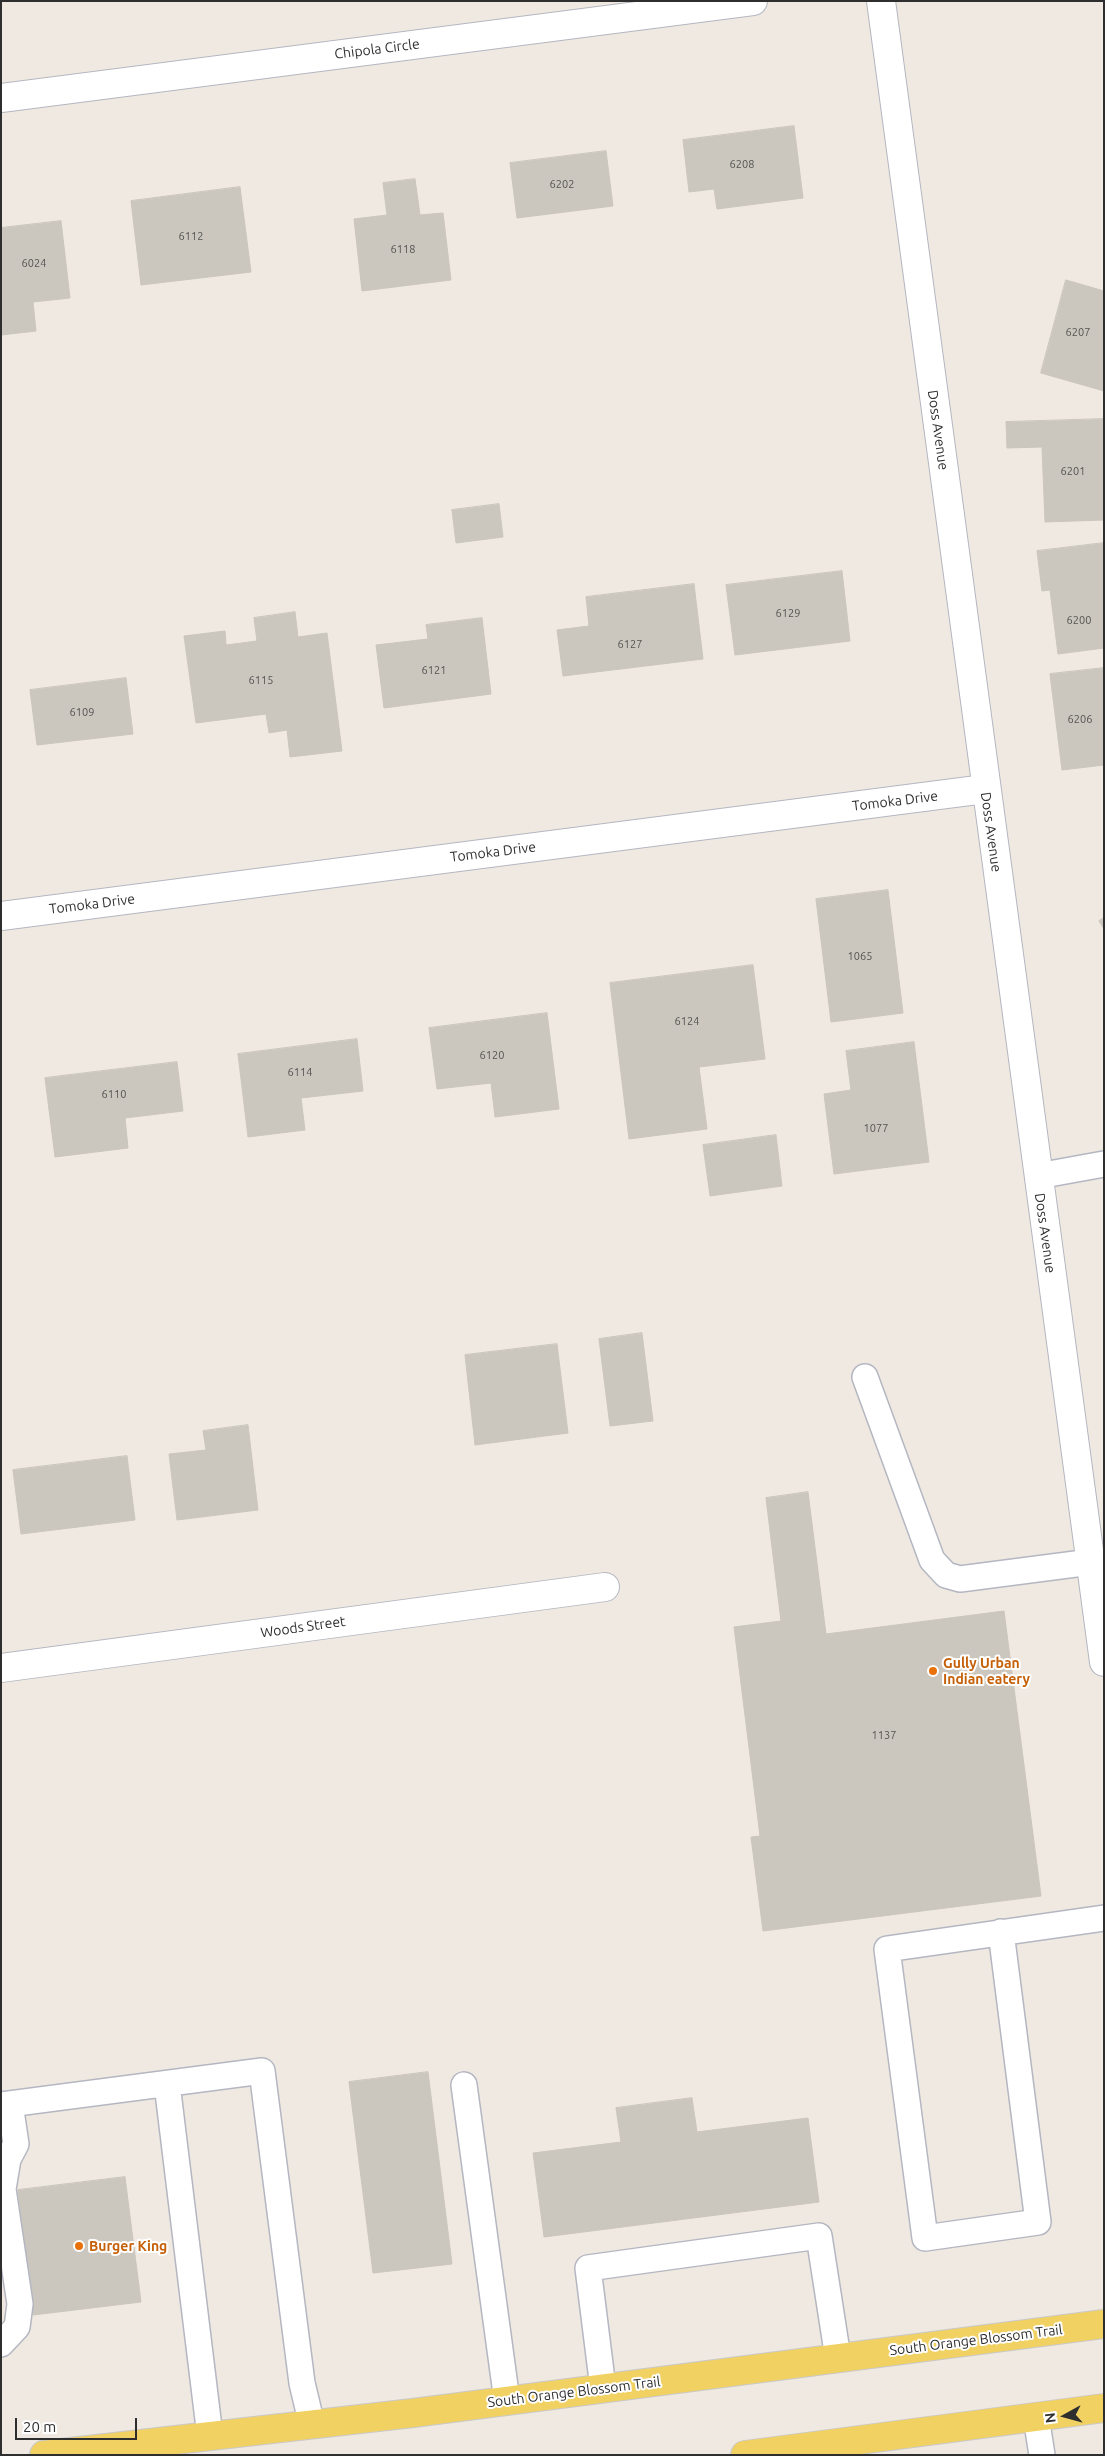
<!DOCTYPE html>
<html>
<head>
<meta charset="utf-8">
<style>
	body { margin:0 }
	#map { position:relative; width:1105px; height:2456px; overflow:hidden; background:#efe9e1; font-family:Ubuntu,sans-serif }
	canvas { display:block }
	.frame { position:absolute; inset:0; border:2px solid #2e2e2e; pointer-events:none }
	.north { position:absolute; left:1040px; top:2391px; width:50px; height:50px; -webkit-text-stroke:4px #fff; paint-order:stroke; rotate:263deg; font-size:14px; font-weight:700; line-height:20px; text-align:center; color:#2e2e2e }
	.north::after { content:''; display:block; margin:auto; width:18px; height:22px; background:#2e2e2e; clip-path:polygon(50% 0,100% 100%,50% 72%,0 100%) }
	.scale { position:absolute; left:15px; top:2418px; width:122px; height:22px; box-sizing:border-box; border:2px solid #2e2e2e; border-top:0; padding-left:6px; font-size:15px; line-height:18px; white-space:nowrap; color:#2e2e2e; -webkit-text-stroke:4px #fff; paint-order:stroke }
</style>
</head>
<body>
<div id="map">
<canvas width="1105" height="2456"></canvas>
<div class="frame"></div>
<div class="north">N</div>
<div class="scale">20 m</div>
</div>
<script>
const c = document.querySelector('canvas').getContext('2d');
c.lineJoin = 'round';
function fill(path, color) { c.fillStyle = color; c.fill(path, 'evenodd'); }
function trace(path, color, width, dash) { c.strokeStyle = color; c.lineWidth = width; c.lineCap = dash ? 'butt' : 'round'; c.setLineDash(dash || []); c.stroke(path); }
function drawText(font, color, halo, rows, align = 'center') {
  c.font = font + ' Ubuntu,sans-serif'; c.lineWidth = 4; c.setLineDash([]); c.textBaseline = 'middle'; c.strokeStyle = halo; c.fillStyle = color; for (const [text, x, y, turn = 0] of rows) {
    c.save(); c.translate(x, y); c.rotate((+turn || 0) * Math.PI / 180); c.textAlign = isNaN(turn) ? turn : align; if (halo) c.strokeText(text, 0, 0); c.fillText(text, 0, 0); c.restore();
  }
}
const building = new Path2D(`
	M794,126L803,198L717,209L714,189L689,192L683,140Z
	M606,151L613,206L517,218L510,163Z
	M415,179L420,215L443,213L451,280L362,291L354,219L387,215L383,183Z
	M240,187L251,272L141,285L131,201Z
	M61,221L70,298L33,302L36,331L1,335V228Z
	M1066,280L1104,291V391L1041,373Z
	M1104,419V520L1045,522L1042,447L1007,448L1006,422Z
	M499,504L503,537L456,543L452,510Z
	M1104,543V648L1058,654L1050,590L1042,591L1037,551Z
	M842,571L850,641L735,655L726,585Z
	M694,584L703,659L563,676L557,630L589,626L586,597Z
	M295,612L298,637L327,633L342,751L290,757L287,730L269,733L266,714L196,723L184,636L225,631L226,645L257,641L254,618Z
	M482,618L491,694L384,708L376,645L428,639L426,625Z
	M1104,668V765L1062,770L1050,674Z
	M126,678L133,734L37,745L30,690Z
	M888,890L903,1013L831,1022L816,899Z
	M1104,918V929L1099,921Z
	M753,965L765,1059L699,1067L707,1129L629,1139L610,983Z
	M547,1013L559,1109L495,1117L491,1083L437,1089L429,1028Z
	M357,1039L363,1091L301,1098L305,1130L248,1137L238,1054Z
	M914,1042L929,1162L834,1174L824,1094L851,1090L846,1051Z
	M177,1062L183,1111L125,1118L128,1148L55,1157L45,1078Z
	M776,1135L782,1186L710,1196L703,1145Z
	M642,1333L653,1421L610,1426L599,1339Z
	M557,1344L568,1433L475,1445L465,1355Z
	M248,1425L258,1510L177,1520L169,1454L206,1450L203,1431Z
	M127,1456L135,1520L21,1534L13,1470Z
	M808,1492L826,1634L1004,1611L1041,1896L763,1931L751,1837L760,1836L734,1627L781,1621L766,1498Z
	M428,2072L452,2264L373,2273L349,2082Z
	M692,2098L697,2132L808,2118L819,2202L544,2237L533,2153L621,2142L616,2108Z
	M125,2177L141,2302L33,2315L18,2190Z`);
fill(building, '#cbc7bf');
trace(building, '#cbc5ba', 1);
const lane = new Path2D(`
	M1038,1176L1104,1164
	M865,1377L932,1560L946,1575L960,1579L1091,1562
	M1001,1932L1038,2222L925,2238L887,1949L1104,1918
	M167,2084L210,2436
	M464,2085L507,2401
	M1,2105L262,2071L302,2383L312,2425
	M1,2344L17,2327L20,2304L3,2189L8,2159L16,2144L10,2104
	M603,2388L588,2268L819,2236L838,2358
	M1036,2417L1042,2455`);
const street = new Path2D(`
	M881,1L1104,1662
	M1,98L753,1
	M1,916L985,789
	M1,1668L605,1587`);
const primary = new Path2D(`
	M44,2455L413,2413L1104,2324
	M745,2455L1104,2408`);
trace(lane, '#b4b7c1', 28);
trace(street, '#b4b7c1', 30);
trace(primary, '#c9c9c9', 30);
trace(lane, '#fff', 25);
trace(street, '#fff', 28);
trace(primary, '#f2d163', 28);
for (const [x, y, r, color] of [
	[933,1671,5,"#e8710a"],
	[79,2246,5,"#e8710a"]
]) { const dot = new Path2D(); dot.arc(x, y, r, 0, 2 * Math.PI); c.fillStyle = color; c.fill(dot); trace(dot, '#fff', 2); }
drawText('11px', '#555452', null, [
	["6208",742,164],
	["6202",562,184],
	["6112",191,236],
	["6118",403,249],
	["6024",34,263],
	["6207",1078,332],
	["6201",1073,471],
	["6129",788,613],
	["6200",1079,620],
	["6127",630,644],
	["6121",434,670],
	["6115",261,680],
	["6109",82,712],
	["6206",1080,719],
	["1065",860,956],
	["6124",687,1021],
	["6120",492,1055],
	["6114",300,1072],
	["6110",114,1094],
	["1077",876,1128],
	["1137",884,1735]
]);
drawText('14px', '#2e2e2e', '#fff', [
	["Chipola Circle",377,49,-7],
	["Doss Avenue",938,430,82],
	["Tomoka Drive",895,801,-7],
	["Doss Avenue",991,832,82],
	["Tomoka Drive",493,852,-7],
	["Tomoka Drive",92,904,-7],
	["Doss Avenue",1045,1233,82],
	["Woods Street",303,1627,-8],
	["South Orange Blossom Trail",976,2340,-7],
	["South Orange Blossom Trail",574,2392,-7]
]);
drawText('bold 14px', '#c56008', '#fff', [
	["Gully Urban",943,1663],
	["Indian eatery",943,1679],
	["Burger King",89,2246]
], 'left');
</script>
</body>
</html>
